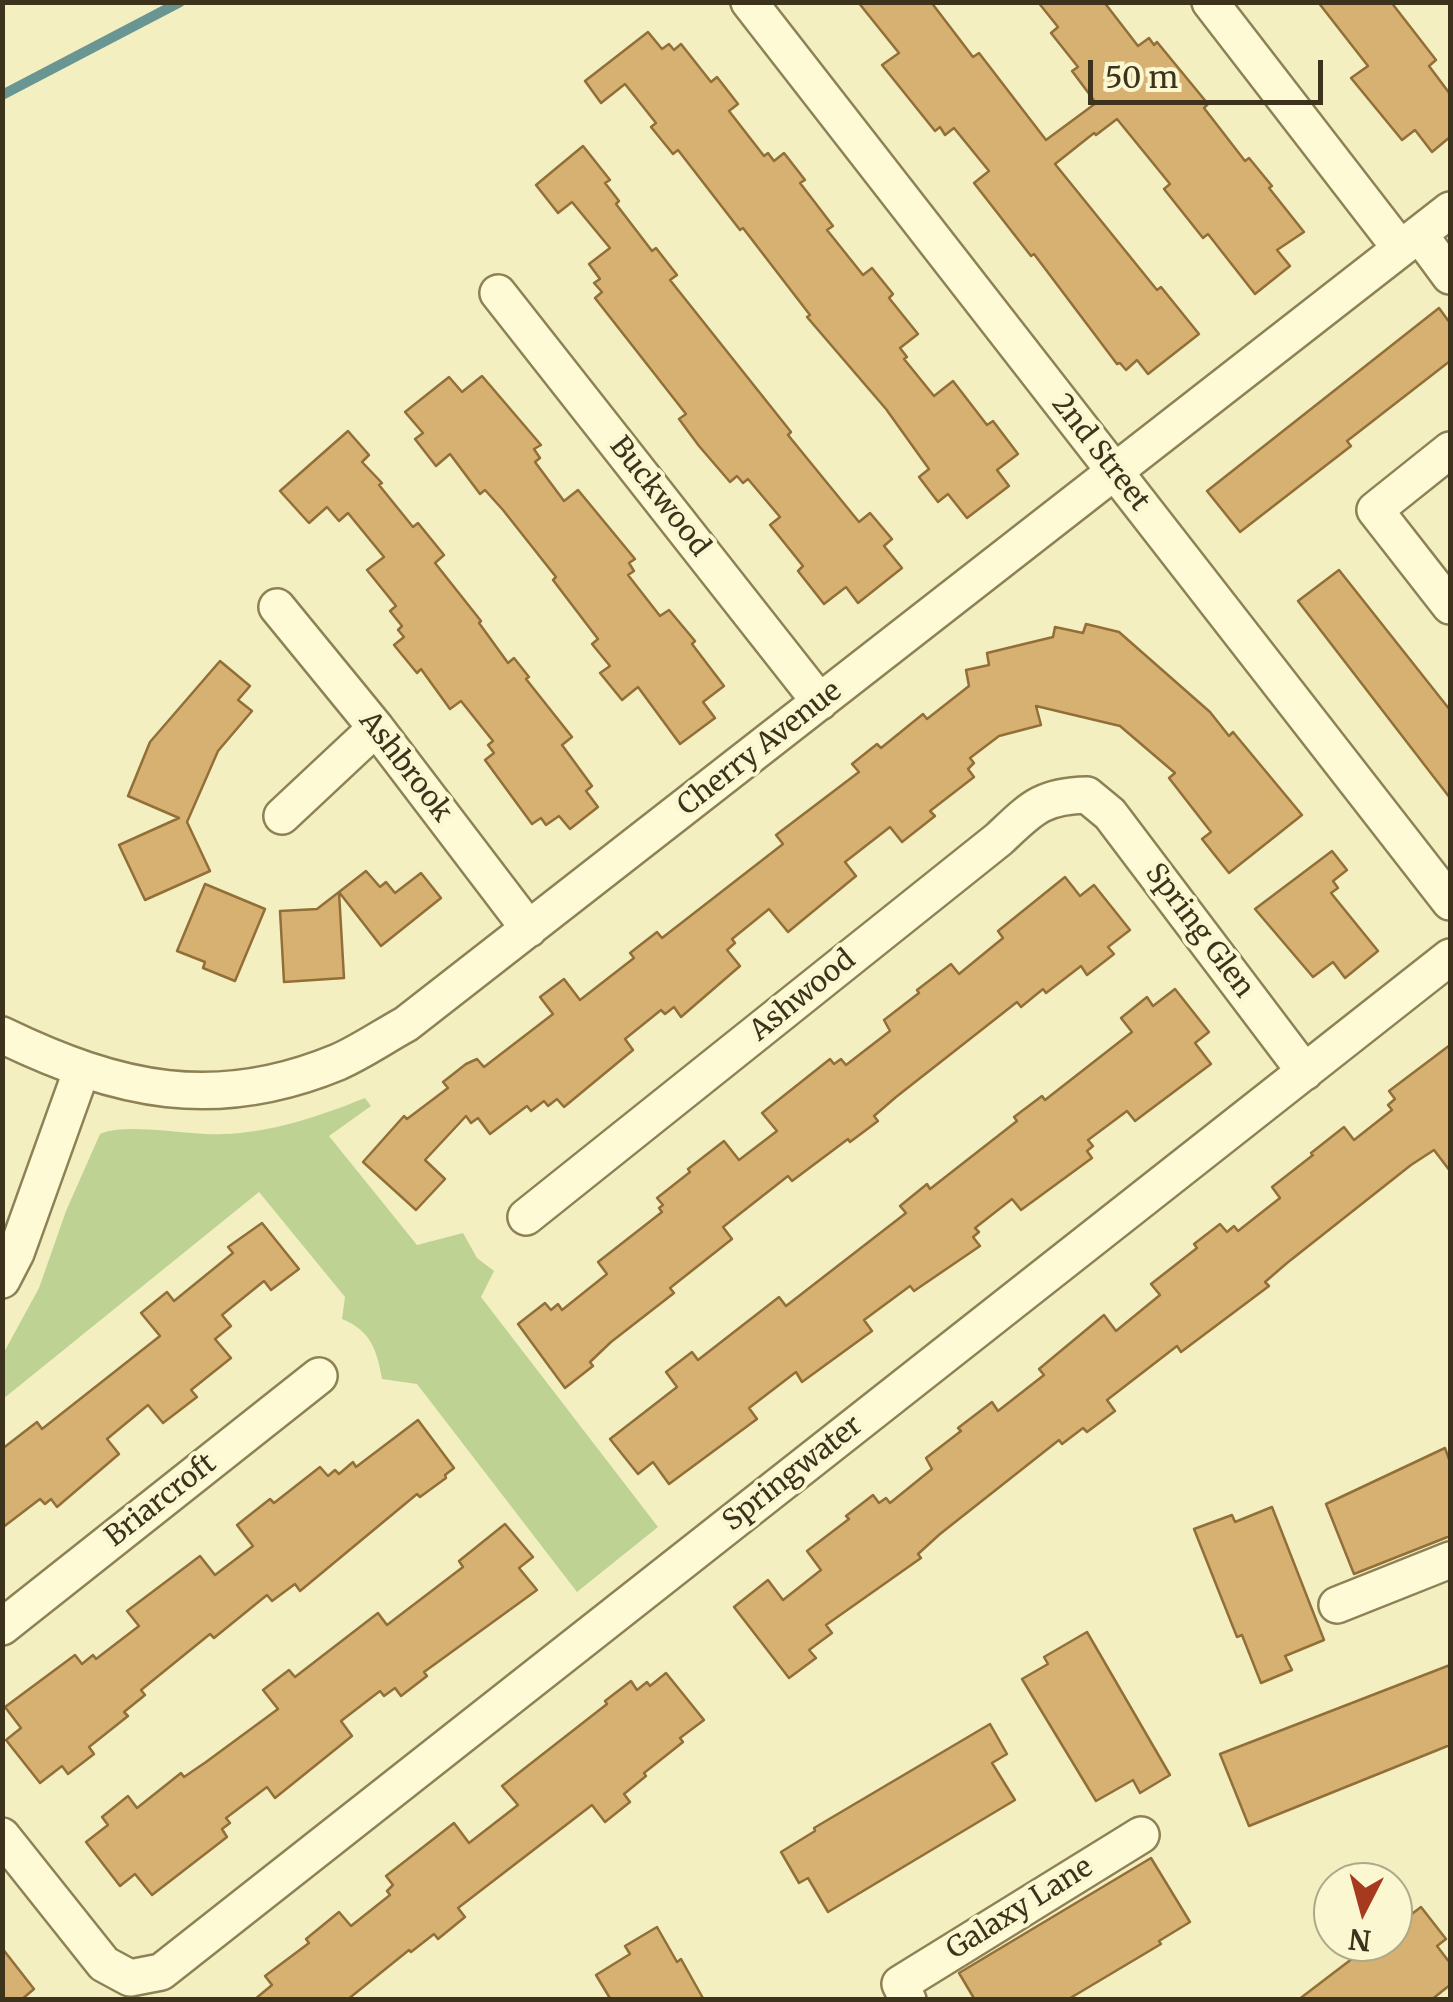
<!DOCTYPE html>
<html>
<head>
<meta charset="utf-8">
<style>
	body { margin:0 }
	#map { position:relative; width:1453px; height:2002px; overflow:hidden; background:#f3efc0; font-family:Merriweather,serif }
	canvas { display:block }
	.frame { position:absolute; inset:0; border:5px solid #3d331c; pointer-events:none }
	.north { position:absolute; left:1313px; top:1862px; width:100px; height:100px; box-sizing:border-box; background:#faf7d1; border:2px solid #aea989; border-radius:50%; rotate:186deg; font-size:28px; font-weight:700; line-height:40px; text-align:center; color:#3d331c }
	.north::after { content:''; display:block; margin:auto; width:35px; height:45px; background:#a63a1e; clip-path:polygon(50% 0,100% 100%,50% 72%,0 100%) }
	.scale { position:absolute; left:1088px; top:60px; width:235px; height:45px; box-sizing:border-box; border:5px solid #3d331c; border-top:0; padding-left:12px; font-size:30px; line-height:35px; white-space:nowrap; color:#3d331c; -webkit-text-stroke:8px #faf7d1; paint-order:stroke }
</style>
</head>
<body>
<div id="map">
<canvas width="1453" height="2002"></canvas>
<div class="frame"></div>
<div class="north">N</div>
<div class="scale">50 m</div>
</div>
<script>
const c = document.querySelector('canvas').getContext('2d');
c.lineJoin = 'round';
function fill(path, color) { c.fillStyle = color; c.fill(path, 'evenodd'); }
function trace(path, color, width, dash) { c.strokeStyle = color; c.lineWidth = width; c.lineCap = dash ? 'butt' : 'round'; c.setLineDash(dash || []); c.stroke(path); }
function drawText(font, color, halo, rows, align = 'center') {
  c.font = font + ' Merriweather,serif'; c.lineWidth = 8; c.setLineDash([]); c.textBaseline = 'middle'; c.strokeStyle = halo; c.fillStyle = color; for (const [text, x, y, turn = 0] of rows) {
    c.save(); c.translate(x, y); c.rotate((+turn || 0) * Math.PI / 180); c.textAlign = isNaN(turn) ? turn : align; if (halo) c.strokeText(text, 0, 0); c.fillText(text, 0, 0); c.restore();
  }
}
fill(new Path2D(`
	M365,1098L371,1106L329,1136L417,1245L463,1233L477,1258L494,1271L481,1297L658,1527L577,1592L417,1384L382,1379C377,1350 371,1331 342,1319L345,1297L259,1192L3,1399V1354L39,1288L66,1211L100,1134C128,1122 187,1136 222,1134C271,1133 320,1116 365,1098Z`), '#bed393');
trace(new Path2D(`
	M2,95L180,2`), '#699593', 10);
const building = new Path2D(`
	M858,2H931L973,57L979,53L1046,140L1096,103L1072,71L1078,67L1051,33L1058,27L1038,2H1104L1138,46L1149,38L1154,45L1157,42L1208,104L1204,108L1245,161L1249,158L1272,186L1269,188L1304,232L1277,250L1290,266L1255,294L1208,234L1203,238L1164,189L1170,184L1117,119L1096,135L1094,133L1055,164L1157,290L1161,287L1199,334L1148,374L1137,360L1126,370L1120,363L1117,364L1034,254L1031,256L974,183L989,171L954,128L945,135L940,127L935,131L882,65L899,53Z
	M1318,2H1391L1436,60L1429,66L1450,94V137L1432,152L1415,130L1402,140L1351,78L1368,66Z
	M648,32L662,49L669,44L674,50L681,44L711,82L717,77L738,104L729,111L764,156L768,153L774,161L784,153L805,180L800,183L833,226L827,230L863,275L872,268L893,294L889,298L918,334L900,348L907,357L904,359L934,396L953,381L987,425L993,421L1018,454L997,470L1009,486L967,518L948,494L938,502L919,477L929,469L886,409L807,317L810,315L743,228L740,230L678,150L673,154L651,127L656,123L625,84L601,103L585,81Z
	M583,146L610,180L605,183L619,201L616,204L652,251L656,248L677,275L670,280L791,432L788,435L859,522L870,513L892,539L884,546L902,568L858,603L846,587L824,604L798,571L803,566L770,525L780,517L748,479L743,483L737,476L730,482L699,446L679,419L686,414L595,298L602,292L594,283L600,279L589,264L610,248L572,202L558,213L536,185Z
	M1439,308L1450,323V361L1347,441L1351,446L1240,532L1207,491Z
	M482,376L541,445L534,449L540,458L535,462L564,501L578,490L635,559L629,563L634,571L628,575L660,616L669,610L695,641L692,644L724,686L703,702L715,718L680,744L638,687L622,700L600,673L610,666L592,644L598,639L553,580L556,577L503,510L485,490L480,494L450,454L436,466L415,439L423,433L405,412L449,377L462,392Z
	M348,431L369,455L362,462L382,483L379,485L413,527L418,523L444,555L435,563L481,621L479,623L508,663L514,658L529,677L526,679L572,737L562,745L592,786L586,791L598,807L570,829L559,816L546,825L541,818L532,824L485,760L494,753L488,745L493,741L461,701L450,709L421,669L417,673L394,645L404,637L398,630L402,626L390,611L396,606L367,570L384,557L348,513L339,521L327,507L309,523L280,491Z
	M1339,570L1450,710V798L1298,601Z
	M1086,624L1119,632L1210,712L1229,736L1233,732L1302,815L1229,873L1202,839L1211,832L1169,778L1175,773L1120,726L1036,706L1041,725L999,736L970,758L974,763L968,769L974,777L930,811L935,816L902,842L890,827L845,862L856,876L788,932L769,909L732,939L735,943L727,950L740,966L681,1017L674,1007L665,1014L661,1010L625,1039L633,1050L564,1107L557,1099L548,1106L544,1101L531,1111L527,1106L490,1134L478,1118L471,1123L466,1116L425,1160L445,1179L416,1210L363,1162L404,1116L407,1119L448,1088L443,1082L466,1064L477,1059L484,1067L553,1014L540,997L564,979L580,1000L634,958L630,953L657,932L662,938L783,844L776,835L859,772L852,764L877,744L881,748L923,714L927,719L969,686L966,670L989,665L987,653L1053,637L1055,627L1083,633Z
	M220,661L250,686L238,700L252,711L218,751L187,822L210,871L145,900L119,845L179,818L128,796L150,742Z
	M1332,851L1347,870L1333,881L1338,888L1331,893L1378,951L1345,978L1333,962L1313,977L1255,909Z
	M366,871L380,887L386,882L395,893L421,873L441,898L381,946L339,892Z
	M1065,877L1080,896L1094,885L1130,930L1108,947L1114,954L1087,975L1081,966L1046,993L1043,989L1021,1007L1017,1002L896,1097L874,1116L878,1121L850,1142L848,1139L792,1181L788,1176L723,1227L732,1239L670,1288L674,1293L611,1342L590,1362L593,1366L565,1388L518,1324L545,1303L551,1310L558,1304L562,1310L607,1274L598,1262L662,1212L659,1208L663,1205L657,1198L690,1172L688,1169L724,1141L739,1160L777,1131L762,1113L830,1059L834,1064L841,1059L846,1065L890,1031L884,1020L919,993L917,990L951,964L959,974L1003,938L998,931Z
	M205,884L265,909L235,981L203,968L205,962L177,951Z
	M339,892L344,978L284,982L280,911L317,909Z
	M1175,989L1209,1032L1195,1043L1211,1064L1135,1121L1127,1111L1088,1140L1093,1146L1087,1151L1092,1158L1021,1210L1012,1199L975,1228L979,1232L973,1237L980,1246L914,1291L910,1286L864,1320L872,1331L802,1382L796,1372L749,1408L757,1419L669,1484L653,1462L638,1474L610,1439L677,1387L666,1372L692,1352L698,1360L779,1297L786,1306L906,1213L900,1206L927,1184L930,1189L1017,1121L1014,1117L1042,1096L1045,1100L1132,1032L1121,1018L1147,997L1153,1006Z
	M1450,1045V1171L1434,1150L1411,1165L1287,1263L1265,1282L1269,1286L1181,1352L1177,1346L1107,1400L1115,1411L1087,1432L1083,1428L1062,1444L1059,1440L940,1534L918,1554L921,1558L826,1625L832,1633L809,1650L816,1658L789,1678L734,1607L768,1580L783,1600L821,1570L807,1551L849,1519L846,1516L873,1495L879,1503L886,1498L890,1503L932,1469L926,1458L961,1431L958,1428L992,1402L998,1411L1044,1375L1039,1369L1104,1315L1116,1331L1160,1295L1151,1284L1197,1248L1194,1244L1220,1224L1227,1232L1234,1226L1238,1231L1280,1198L1272,1187L1313,1155L1311,1153L1344,1127L1354,1140L1392,1110L1388,1105L1395,1099L1389,1091Z
	M262,1223L299,1269L271,1290L264,1281L222,1315L231,1326L215,1339L231,1358L191,1390L197,1397L163,1423L148,1405L107,1439L119,1454L57,1507L51,1499L45,1504L40,1499L2,1528V1449L37,1422L42,1429L160,1336L141,1313L167,1292L174,1301L233,1253L228,1247Z
	M418,1420L454,1468L445,1475L446,1478L420,1497L417,1494L300,1591L295,1584L272,1601L267,1595L214,1638L210,1634L141,1690L145,1695L124,1712L128,1716L89,1747L94,1754L68,1774L62,1766L40,1783L6,1740L21,1728L5,1707L75,1655L82,1664L93,1655L96,1659L139,1626L127,1611L200,1556L215,1575L253,1546L237,1525L270,1499L274,1503L320,1467L328,1476L335,1470L339,1474L353,1462L356,1467Z
	M1445,1448L1450,1462V1536L1354,1574L1326,1504Z
	M1272,1507L1324,1640L1285,1656L1292,1670L1261,1683L1242,1635L1237,1637L1194,1529L1232,1515L1235,1522Z
	M505,1524L533,1557L519,1568L537,1590L424,1672L427,1676L401,1696L395,1688L384,1696L380,1691L341,1721L352,1736L275,1798L267,1787L226,1818L230,1823L222,1829L227,1837L152,1895L135,1874L120,1886L86,1842L108,1825L102,1817L128,1796L137,1808L181,1773L184,1777L206,1762L278,1709L263,1690L289,1670L295,1677L378,1613L387,1625L463,1567L459,1561Z
	M1087,1632L1170,1775L1140,1793L1133,1780L1096,1801L1022,1679L1048,1664L1044,1657Z
	M1450,1665V1745L1249,1826L1220,1754Z
	M666,1673L704,1720L680,1738L683,1742L644,1773L646,1776L624,1794L630,1802L605,1822L592,1805L458,1908L465,1917L438,1939L434,1934L411,1952L409,1950L347,2000H254L272,1985L265,1976L309,1943L306,1939L339,1912L351,1926L390,1895L387,1891L393,1885L386,1876L454,1823L469,1843L518,1805L502,1786L607,1704L605,1701L631,1681L637,1690L647,1682L650,1686Z
	M990,1724L1007,1754L992,1763L1015,1800L828,1912L808,1878L799,1883L781,1852L815,1831L814,1828Z
	M1151,1858L1190,1922L1159,1941L1161,1944L1067,2000H975L959,1973Z
	M1421,1907L1446,1939L1437,1946L1450,1963V1985L1431,2000H1298L1374,1942H1393V1928Z
	M657,1927L677,1962L681,1959L704,2000H611L596,1975L630,1954L625,1946Z
	M2,1948L34,1989L21,2000H2Z`);
fill(building, '#d6b172');
trace(building, '#926f38', 2.5);
const minor = new Path2D(`
	M749,2L1450,902
	M1210,2L1400,248
	M1419,234L1450,276
	M498,293L820,702
	M1450,450L1375,510L1450,606
	M277,607L376,728L529,929
	M282,816L376,728
	M2,1035C118,1091 215,1113 338,1062C361,1052 384,1036 406,1024L1450,210
	M526,1217L999,839C1031,809 1041,796 1087,795L1110,814L1305,1072
	M2,1280L16,1253L82,1069
	M1337,1605L1450,1560
	M2,1627L319,1376
	M2,1836L104,1964L130,1978L161,1972L1450,957
	M908,2000L900,1984L1141,1835`);
trace(minor, '#8f8156', 40);
trace(minor, '#fdfad5', 35);
drawText('28px', '#3d331c', '#faf7d1', [
	["2nd Street",1100,453,52],
	["Buckwood",659,497,52],
	["Cherry Avenue",760,749,-38],
	["Ashbrook",405,767,52],
	["Spring Glen",1199,931,53],
	["Ashwood",803,996,-39],
	["Springwater",793,1474,-38],
	["Briarcroft",161,1501,-38],
	["Galaxy Lane",1020,1909,-32]
]);
</script>
</body>
</html>
